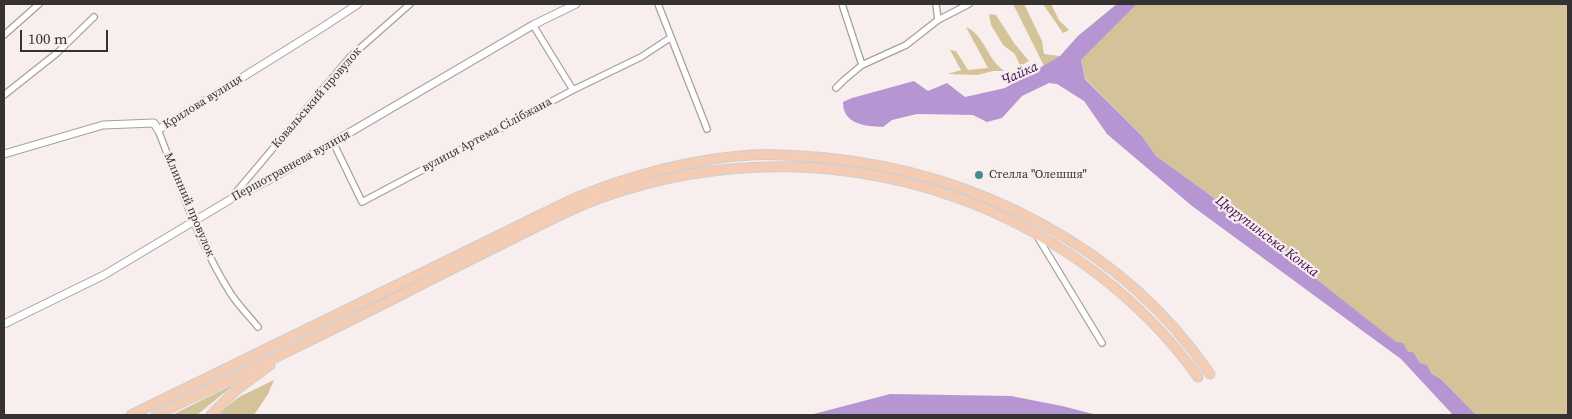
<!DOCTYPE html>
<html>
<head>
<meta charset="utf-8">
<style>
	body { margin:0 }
	#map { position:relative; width:1572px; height:419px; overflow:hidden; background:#f8eeee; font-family:"Source Serif 4",serif }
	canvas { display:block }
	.frame { position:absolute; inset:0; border:5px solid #363232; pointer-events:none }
	.scale { position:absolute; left:20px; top:30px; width:88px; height:22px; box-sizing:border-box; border:2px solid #363232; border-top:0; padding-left:6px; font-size:15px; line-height:18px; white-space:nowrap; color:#363232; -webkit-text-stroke:4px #f8eeee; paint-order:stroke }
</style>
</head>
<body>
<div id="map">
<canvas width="1572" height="419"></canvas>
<div class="frame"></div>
<div class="scale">100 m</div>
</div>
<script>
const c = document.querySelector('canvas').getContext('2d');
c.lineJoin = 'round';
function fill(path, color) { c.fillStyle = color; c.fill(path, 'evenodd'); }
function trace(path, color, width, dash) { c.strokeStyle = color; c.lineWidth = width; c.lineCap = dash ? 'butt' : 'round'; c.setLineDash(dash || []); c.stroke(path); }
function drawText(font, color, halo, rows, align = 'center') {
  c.font = font + ' "Source Serif 4",serif'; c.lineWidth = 4.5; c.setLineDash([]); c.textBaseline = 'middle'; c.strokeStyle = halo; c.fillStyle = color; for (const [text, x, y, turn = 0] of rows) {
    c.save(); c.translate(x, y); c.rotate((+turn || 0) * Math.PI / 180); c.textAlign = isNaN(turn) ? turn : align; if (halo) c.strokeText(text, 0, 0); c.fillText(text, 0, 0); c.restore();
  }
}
fill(new Path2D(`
	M1013,4H1024L1042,41L1044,54L1060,56L1078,36L1117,4L1060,56L1044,66Z
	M1043,4H1051L1059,20L1069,30L1063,33Z
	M1137,4H1568V415H1476L1441,379L1432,374L1427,365L1420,363L1413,353L1408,352L1206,192L1156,156L1142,136L1085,78L1081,60Z
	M989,14L996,15L1014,43L1029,61L1020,66L1015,54L1003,45L991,25Z
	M966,27C986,36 987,61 1005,71H993L977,75L948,74L961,70L950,50L956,51L968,70L988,68Z
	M274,380L268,394L254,415H217L239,397Z
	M236,383L197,415H172Z`), '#d4c299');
fill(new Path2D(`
	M1117,4H1137L1081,60L1085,79L1142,136L1156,156L1206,192L1396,342L1403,343L1408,352H1413L1420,363L1427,365L1432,374L1441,379L1476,415H1453L1401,359L1192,206L1107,134L1084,101L1057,84L1049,83L1022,96L1002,118L987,122L973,115L917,114L892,120L883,127C866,126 843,125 843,102L852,98L914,81L928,91L947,83L965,97L1005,88L1060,56L1078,36Z
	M890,394L1011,396L1062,406L1097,415H810Z`), '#b696d2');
const minor = new Path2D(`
	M658,4L707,129
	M842,4L862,65
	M936,4L938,20
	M533,25L573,90
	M4,35L39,4
	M836,88L844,80L862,65L906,45L938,20L969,4
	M4,95L57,53L94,17
	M158,130C180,185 199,244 231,294C239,306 249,316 258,327
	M333,142L362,202L573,90L641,57L670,38
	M232,197L350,57L410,4
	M1037,236L1102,343`);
const tertiary = new Path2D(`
	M4,154L103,125L154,123L158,130L323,27L358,4
	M4,324L104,275L231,199L267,181L533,25L576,4`);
const trunk = new Path2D(`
	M131,415L575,198C632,175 690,159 751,155C776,153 802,156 827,158C976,173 1124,247 1210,374
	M156,415C239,375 321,336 403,294C439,275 476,257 512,239C542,224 572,208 603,197C724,154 855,157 974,204C1063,240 1142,299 1198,377
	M211,415L236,390L270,365`);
trace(minor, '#a89f9f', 8);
trace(tertiary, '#a89f9f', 9);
trace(trunk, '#cfcece', 11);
trace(minor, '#fff', 5.5);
trace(tertiary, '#fff', 7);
trace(trunk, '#f4ccb4', 9);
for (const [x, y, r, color] of [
	[979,175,5,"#448b93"]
]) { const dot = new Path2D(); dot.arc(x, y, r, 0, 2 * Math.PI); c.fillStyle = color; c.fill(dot); trace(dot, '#f8eeee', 2); }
drawText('12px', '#363232', '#f8eeee', [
	["Ковальський провулок",317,98,-49],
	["Крилова вулиця",203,102,-32],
	["вулиця Артема Сілібжана",487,135,-28],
	["Першотравнева вулиця",291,166,-29],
	["Млинний провулок",189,205,67]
]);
drawText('12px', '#363232', '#f8eeee', [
	["Стелла \"Олешшя\"",989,175]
], 'left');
drawText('italic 14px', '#3a0e55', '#f8eeee', [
	["Чайка",1020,74,-24],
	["Цюрупинська Конка",1267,237,37]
]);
</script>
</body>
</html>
